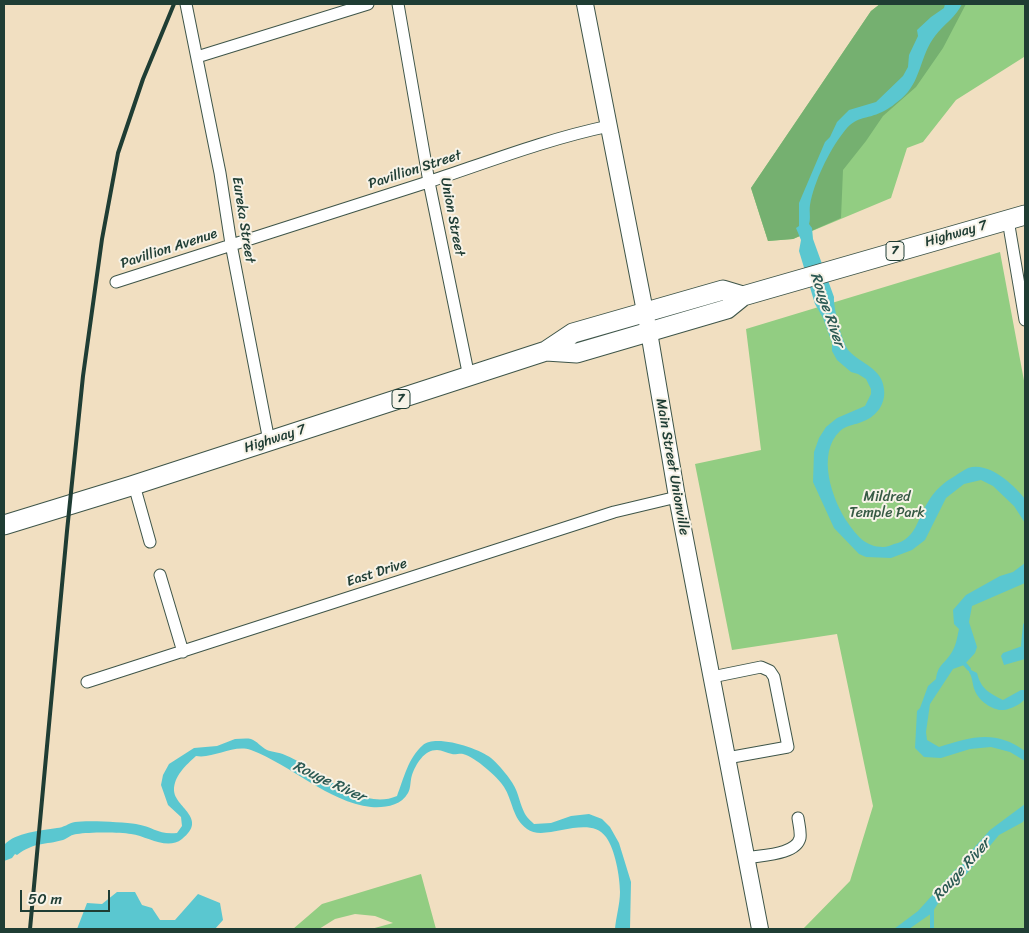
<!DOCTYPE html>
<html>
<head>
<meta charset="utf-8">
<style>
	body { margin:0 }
	#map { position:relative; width:1029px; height:933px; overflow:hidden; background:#f1dfc1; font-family:Sriracha,sans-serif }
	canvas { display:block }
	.frame { position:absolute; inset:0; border:5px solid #1f3d34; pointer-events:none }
	.scale { position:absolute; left:20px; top:890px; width:90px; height:22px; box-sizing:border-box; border:2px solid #1f3d34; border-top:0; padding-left:6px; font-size:15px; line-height:18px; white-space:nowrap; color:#1f3d34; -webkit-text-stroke:4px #f7f3e8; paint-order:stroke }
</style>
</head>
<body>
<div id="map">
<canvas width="1029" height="933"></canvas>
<div class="frame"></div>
<div class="scale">50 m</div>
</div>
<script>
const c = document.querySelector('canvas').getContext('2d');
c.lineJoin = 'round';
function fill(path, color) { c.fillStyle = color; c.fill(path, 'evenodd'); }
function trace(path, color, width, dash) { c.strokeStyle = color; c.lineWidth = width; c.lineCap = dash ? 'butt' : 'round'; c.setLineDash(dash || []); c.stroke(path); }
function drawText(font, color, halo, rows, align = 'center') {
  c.font = font + ' Sriracha,sans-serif'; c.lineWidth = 4; c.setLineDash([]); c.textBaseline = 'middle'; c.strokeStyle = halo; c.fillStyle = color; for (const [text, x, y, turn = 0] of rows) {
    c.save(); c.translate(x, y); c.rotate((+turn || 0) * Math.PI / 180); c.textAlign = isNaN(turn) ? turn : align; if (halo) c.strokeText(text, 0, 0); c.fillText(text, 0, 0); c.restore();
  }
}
fill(new Path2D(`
	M880,4H1025L1024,57L956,100L923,142L907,148L891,198L793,239L768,241L751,188L871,11Z
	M1000,252L1025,386V929H803L850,881L873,806L837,634L732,650L695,464L761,450L746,329Z
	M421,874L436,929H371L393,923L375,916L355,914L335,919L319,929H293L322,904Z`), '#92cd82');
fill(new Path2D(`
	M880,4H966L943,48L916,87L883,116L866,141L843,170L841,218L793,239L768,241L751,188L871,11Z`), '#75b070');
fill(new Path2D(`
	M945,4H962C956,17 944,24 935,36C920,55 921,83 901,99C896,103 889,109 882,112C866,120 856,115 843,133C829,151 814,182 810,205C809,212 811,218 809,224L812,228L813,239L834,297C833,307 842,343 849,351C861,364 882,368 884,389C886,403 877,416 864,421C856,425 846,425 840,431C816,454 832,500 848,523C857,536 866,547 883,547C887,547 891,545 894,544C917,539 917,518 928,502C934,491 944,482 955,476C959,473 964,470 968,468C989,461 1014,485 1025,499V523L1014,506L993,486L981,480L964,484L946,498L925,540L912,550L891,558L866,557L859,554L834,528L813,482L814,452L819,438L826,427L837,418L865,406L871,394V389L866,379L858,374L851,372L837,360L832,351V343L823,318L815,304L799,251L801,240L796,228L799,226V203L825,142L830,137L837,122L849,110L876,102L903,76L908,67L909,55L918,36L917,30L931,17L944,8Z
	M1025,563V583L972,606L969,622L977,647L975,653L964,665L953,669L930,704L926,732L927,740L939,747C971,737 995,729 1025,751V761L1010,752L991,747L970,749L941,758L924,757L915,748L917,711L920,708L928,686L936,679C938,665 943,665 950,655C956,647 957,638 959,629L954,624L953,610L966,595L1000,576L1013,572Z
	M1025,645V659L1004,665L1001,656L1003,653Z
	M969,669L977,673C981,689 989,693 1003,700L1021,690H1025V699C1021,704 1011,709 1004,710C993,711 979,701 975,691C972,684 973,678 969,672Z
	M235,739C240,739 246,738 251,739C257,741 261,747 267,750C272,752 279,752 285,755C317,768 360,812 397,796C404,778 408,758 423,745C435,734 479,748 491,758C497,763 504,771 509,778C519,791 518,799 524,812C526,817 531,821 534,824L551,823L571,816L589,814L602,819L610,827L619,843L631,882L630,929H615C616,917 620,904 620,892C620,877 615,849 606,837C588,813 545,843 527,829C512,818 513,801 504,787C498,777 475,757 463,754C460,753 455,755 452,754C447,753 442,750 437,750C424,750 416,764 412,775C410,781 411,788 408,793C401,806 384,808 371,807C328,802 291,765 251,750C233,744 214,759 196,756C186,765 174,776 174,790C174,807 209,818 182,839C167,851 147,836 131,834C120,832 89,832 77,834C72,834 68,838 63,840C45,845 34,842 17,855L15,854L12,858L4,861V845C16,832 40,831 57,828C63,828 69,823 75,822C87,820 124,822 136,824C154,827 158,835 177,833L182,826L181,817L168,805L161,785L163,775L169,764L194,748L217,746Z
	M1025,804V818L1023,822L999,835L958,884L952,887L942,897L932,913L909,929H894L918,911L955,870L963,864L972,850L990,830Z
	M117,892H135L142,905L152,908L160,920H175L198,894L220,903L223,920L215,929H77L87,903L102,904Z`), '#5ac7d0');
trace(new Path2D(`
	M1023,645L1025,625
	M963,662L969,669
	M932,929V909`), '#5ac7d0', 4);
const street = new Path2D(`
	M186,4L220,173L231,244L269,441
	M398,4L429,182L469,377
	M197,57L368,4
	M1008,220L1025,320
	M116,282C220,248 324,216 428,182C488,162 547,139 609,126
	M134,485L150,542
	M160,575L183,652
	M712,677L761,667L770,671L774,677L788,747L727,758
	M87,682L614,512L677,497
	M747,858C761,855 796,855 800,838C801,832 799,825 798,818`);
const secondary = new Path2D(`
	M585,4L649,332L677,497L760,929`);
const primary = new Path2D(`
	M546,351L577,353L727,309L743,296L1025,215
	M4,525L131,486L546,351L573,333L723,290L743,296`);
trace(street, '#3e5549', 13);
trace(secondary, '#3e5549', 18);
trace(primary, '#3e5549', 21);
trace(street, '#fff', 11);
trace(secondary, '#fff', 16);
trace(primary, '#fff', 19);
trace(new Path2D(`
	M30,929L67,531L83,376L102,239L118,153L143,79L174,4`), '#1f3d34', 4);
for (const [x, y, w] of [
	[895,251,18],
	[401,399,18]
]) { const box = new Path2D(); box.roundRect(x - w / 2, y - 9.5, w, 19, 4); c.fillStyle = '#f7f3e8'; c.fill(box); trace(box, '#1f3d34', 1); }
drawText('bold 12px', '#1f3d34', null, [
	["7",895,251],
	["7",401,399]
]);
drawText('14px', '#1f3d34', '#f7f3e8', [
	["Pavillion Street",415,170,-18],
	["Union Street",452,217,79],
	["Eureka Street",243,220,81],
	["Highway 7",956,234,-16],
	["Pavillion Avenue",169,249,-18],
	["Highway 7",275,439,-18],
	["Main Street Unionville",672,467,80],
	["East Drive",377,573,-18]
]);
drawText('14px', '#365a44', '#f7f3e8', [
	["Mildred",887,497],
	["Temple Park",887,513]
]);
drawText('italic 15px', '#2b5953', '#f7f3e8', [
	["Rouge River",827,310,71],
	["Rouge River",329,782,25],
	["Rouge River",962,870,-48]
]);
</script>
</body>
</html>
